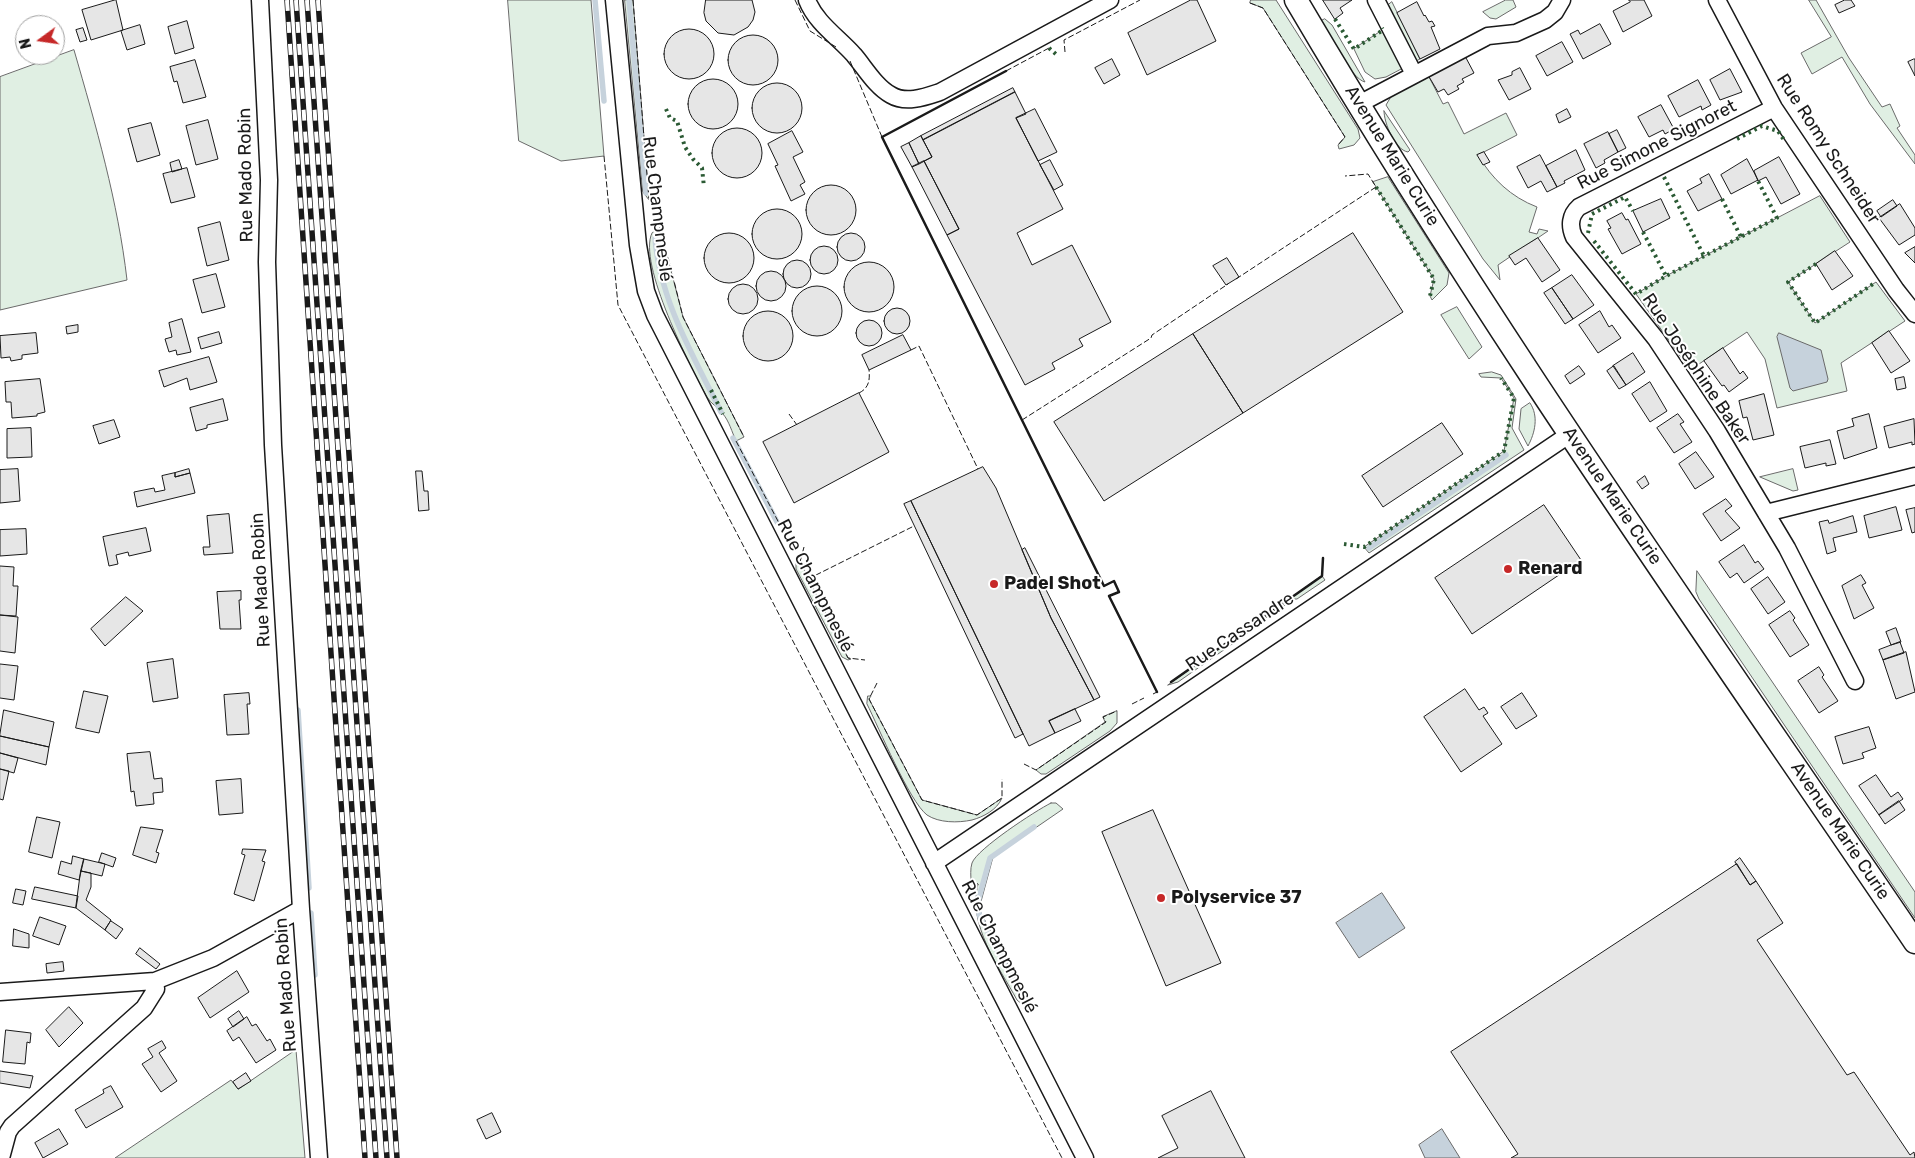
<!DOCTYPE html>
<html>
<head>
<meta charset="utf-8">
<style>
	body { margin:0 }
	#map { position:relative; width:1915px; height:1158px; overflow:hidden; background:#fff; font-family:Rubik,sans-serif }
	canvas { display:block }
	.north { position:absolute; left:15px; top:15px; width:50px; height:50px; box-sizing:border-box; background:#fff; border:1px solid #a3a3a3; border-radius:50%; rotate:256deg; font-size:14px; font-weight:700; line-height:20px; text-align:center; color:#1a1a1a }
	.north::after { content:''; display:block; margin:auto; width:18px; height:22px; background:#c62828; clip-path:polygon(50% 0,100% 100%,50% 72%,0 100%) }
</style>
</head>
<body>
<div id="map">
<canvas width="1915" height="1158"></canvas>
<div class="north">N</div>
</div>
<script>
const c = document.querySelector('canvas').getContext('2d');
c.lineJoin = 'round';
function fill(path, color) { c.fillStyle = color; c.fill(path, 'evenodd'); }
function trace(path, color, width, dash) { c.strokeStyle = color; c.lineWidth = width; c.lineCap = dash ? 'butt' : 'round'; c.setLineDash(dash || []); c.stroke(path); }
function drawText(font, color, halo, rows, align = 'center') {
  c.font = font + ' Rubik,sans-serif'; c.lineWidth = 4; c.setLineDash([]); c.textBaseline = 'middle'; c.strokeStyle = halo; c.fillStyle = color; for (const [text, x, y, turn = 0] of rows) {
    c.save(); c.translate(x, y); c.rotate((+turn || 0) * Math.PI / 180); c.textAlign = isNaN(turn) ? turn : align; if (halo) c.strokeText(text, 0, 0); c.fillText(text, 0, 0); c.restore();
  }
}
const green = new Path2D(`
	M508,0H591L604,156L561,161L519,141Z
	M625,0H633L649,200L643,192Z
	M1251,0H1276L1358,129L1360,138L1354,145L1339,149L1338,145L1345,137L1263,8L1250,3Z
	M1506,0H1513L1516,7L1496,19L1490,18L1483,12Z
	M1809,0H1816L1849,58L1882,107L1890,104L1900,126L1897,128L1915,155V164L1870,104L1842,57L1812,74L1801,53L1831,37Z
	M1392,2L1420,59L1414,62L1387,6Z
	M1325,19L1332,25L1365,82C1351,79 1329,34 1321,21Z
	M1383,30L1403,68L1386,77L1375,79L1365,72L1354,49Z
	M74,50C96,126 118,202 127,280L0,310V77Z
	M1428,75L1443,104L1448,102L1464,134L1506,113L1517,135L1478,155C1492,179 1511,197 1537,207L1529,232L1537,234L1539,229L1548,231L1498,265L1500,280L1483,259L1386,105L1392,95Z
	M1384,111L1410,150L1408,152C1395,150 1384,123 1384,111Z
	M1388,177L1449,273L1447,285L1432,300L1430,296L1434,279L1373,182Z
	M1820,196L1850,242L1788,282L1815,323L1876,282L1905,321L1841,363L1847,391L1777,408L1765,359L1747,332L1690,370L1636,294L1666,276Z
	M660,228L683,317L744,437L736,441C732,432 729,421 723,414C718,407 711,404 707,397C691,368 637,263 652,233Z
	M1457,307L1482,347L1469,359L1441,315Z
	M1492,372L1501,375L1516,399L1512,428L1524,450L1369,553L1364,547L1504,451L1514,398L1501,378L1481,377L1479,374Z
	M1530,403C1539,416 1535,433 1528,446L1519,429L1521,409Z
	M1793,469L1798,490L1793,491L1760,477Z
	M800,561L848,658L851,659L848,660L842,657L796,569V563Z
	M1697,571L1915,892V918L1699,599L1696,592Z
	M1322,576L1325,580L1297,599H1294L1249,629L1248,633L1178,682L1168,685Z
	M868,696H871L869,699L922,800L977,815L1002,798C997,810 983,817 972,820C958,823 939,823 927,815C909,801 879,728 867,704Z
	M1117,711V723L1110,731L1046,774H1041L1036,770L1105,722L1103,717Z
	M1051,803H1056L1063,809L993,857L979,909L1028,1003L1022,1004L1017,1000C999,967 967,924 978,884L971,883C971,876 970,869 972,863C977,849 1035,811 1051,803Z
	M296,1050L305,1158H115L231,1080L238,1089Z`);
fill(green, '#e0efe3');
trace(green, '#6a6a6a', 1);
const water = new Path2D(`
	M1779,333L1821,350L1828,379L1827,382L1793,391L1790,388L1777,337Z
	M1382,893L1405,928L1359,958L1336,923Z
	M1442,1129L1460,1158H1425L1419,1145Z`);
fill(water, '#c6d2dc');
trace(water, '#6a6a6a', 1);
trace(new Path2D(`
	M595,0L604,101
	M629,0L646,193
	M655,238C660,301 694,357 721,412
	M733,438L777,522
	M1369,548L1506,455
	M298,710L309,888
	M311,913L315,975
	M1019,992L980,917L977,905L990,858L1034,827`), '#c6d2dc', 5.5);
const building = new Path2D(`
	M116,0L123,30L91,40L82,10Z
	M706,0H752L755,12L753,20L748,27L734,35L718,33L706,21L704,13Z
	M1191,0H1197L1216,41L1147,75L1128,33Z
	M1323,0H1352L1340,8L1343,13L1335,19Z
	M1629,0H1644L1652,16L1623,32L1613,11L1630,2Z
	M1845,0H1851L1855,6L1839,13L1835,5Z
	M1417,2L1424,16L1425,15L1429,22L1432,21L1435,26L1431,27L1440,49L1420,59L1397,13Z
	M187,21L194,48L175,54L168,27Z
	M1600,24L1611,44L1583,59L1570,34L1578,30L1580,34Z
	M140,25L145,44L127,50L121,31Z
	M83,28L87,40L80,42L76,30Z
	M664 54a25 25 0 1 1 50 0a25 25 0 1 1-50 0Z
	M728 60a25 25 0 1 1 50 0a25 25 0 1 1-50 0Z
	M1562,42L1573,62L1547,76L1536,56Z
	M1465,56L1474,73L1462,79L1464,82L1457,86L1459,89L1448,95L1444,89L1438,92L1428,75Z
	M1112,59L1120,75L1104,84L1095,68Z
	M1914,59H1915V76L1908,62Z
	M195,60L206,97L183,103L177,81L174,82L170,67Z
	M1520,68L1531,89L1509,100L1498,80L1512,75V72Z
	M1730,69L1742,92L1720,100L1710,80Z
	M688 104a25 25 0 1 1 50 0a25 25 0 1 1-50 0Z
	M1698,80L1711,105L1702,110L1701,106L1679,117L1668,96Z
	M752 108a25 25 0 1 1 50 0a25 25 0 1 1-50 0Z
	M1013,88L1015,92L923,140L921,136Z
	M1015,92L1026,114L1016,118L1063,209L1017,233L1032,265L1072,245L1111,322L1079,339L1083,346L1052,363L1055,369L1025,385L947,235L959,229L924,161L932,157L923,140Z
	M1661,105L1674,129L1665,134L1663,130L1649,137L1638,117Z
	M1035,109L1057,152L1038,161L1016,118Z
	M1567,109L1571,117L1559,123L1556,115Z
	M208,120L218,159L196,165L186,126Z
	M151,123L160,155L137,162L128,129Z
	M712 153a25 25 0 1 1 50 0a25 25 0 1 1-50 0Z
	M1617,130L1626,148L1618,152L1609,134Z
	M792,131L803,152L793,157L805,182L800,185L805,194L791,201L775,166L778,165L768,144Z
	M1608,132L1618,152L1604,160L1605,163L1596,168L1584,144Z
	M921,136L932,157L919,164L909,143Z
	M909,143L919,164L912,167L901,147Z
	M1576,150L1585,170L1564,181L1565,183L1557,187L1546,166Z
	M1484,152L1490,162L1483,165L1477,155Z
	M1540,155L1557,187L1547,192L1541,181L1528,188L1517,167Z
	M1779,157L1800,194L1781,204L1766,177L1758,181L1754,171Z
	M1747,159L1758,180L1731,194L1721,175Z
	M179,160L182,169L172,172L170,163Z
	M1050,160L1063,185L1054,190L1040,165Z
	M924,161L959,229L947,235L912,167Z
	M187,168L195,197L171,203L163,174Z
	M1709,174L1722,199L1698,211L1687,191L1702,183L1700,179Z
	M806 210a25 25 0 1 1 50 0a25 25 0 1 1-50 0Z
	M1661,199L1670,218L1643,232L1633,211Z
	M1893,200L1897,206L1881,217L1877,211Z
	M1900,204L1915,228V235L1899,245L1879,218Z
	M752 234a25 25 0 1 1 50 0a25 25 0 1 1-50 0Z
	M1622,213L1626,220L1628,219L1641,244L1622,254L1608,229L1611,228L1607,221Z
	M220,222L229,260L207,266L198,228Z
	M837 247a14 14 0 1 1 28 0a14 14 0 1 1-28 0Z
	M704 258a25 25 0 1 1 50 0a25 25 0 1 1-50 0Z
	M1353,233L1403,312L1243,413L1193,334Z
	M1538,238L1560,270L1542,282L1526,258L1515,265L1509,256Z
	M810 260a14 14 0 1 1 28 0a14 14 0 1 1-28 0Z
	M1915,247V263L1905,253Z
	M1835,251L1853,276L1832,290L1816,264Z
	M1227,258L1239,277L1226,285L1213,266Z
	M783 274a14 14 0 1 1 28 0a14 14 0 1 1-28 0Z
	M844 287a25 25 0 1 1 50 0a25 25 0 1 1-50 0Z
	M756 286a15 15 0 1 1 30 0a15 15 0 1 1-30 0Z
	M216,274L225,307L202,313L193,280Z
	M1572,275L1594,305L1573,319L1552,288Z
	M728 299a15 15 0 1 1 30 0a15 15 0 1 1-30 0Z
	M792 311a25 25 0 1 1 50 0a25 25 0 1 1-50 0Z
	M1552,288L1573,319L1565,324L1544,293Z
	M884 321a13 13 0 1 1 26 0a13 13 0 1 1-26 0Z
	M743 336a25 25 0 1 1 50 0a25 25 0 1 1-50 0Z
	M1600,311L1609,327L1612,325L1621,338L1598,353L1579,325Z
	M182,319L191,352L177,355L176,350L169,352L165,339L172,337L169,323Z
	M856 333a13 13 0 1 1 26 0a13 13 0 1 1-26 0Z
	M78,325V332L67,334L66,327Z
	M1889,331L1910,361L1891,373L1872,343Z
	M219,332L222,343L201,349L198,338Z
	M36,333L38,353L22,355V359L11,361L10,357L1,358L0,336Z
	M1193,334L1243,413L1104,501L1054,422Z
	M903,335L911,350L869,370L862,355Z
	M1723,348L1740,374L1743,371L1748,378L1729,392L1724,385L1722,386L1704,361Z
	M1633,353L1645,372L1626,385L1613,366Z
	M209,357L217,382L190,390L187,378L164,387L159,371Z
	M1579,366L1585,374L1570,384L1565,376Z
	M1614,366L1626,385L1619,389L1607,371Z
	M1904,377L1906,388L1897,390L1895,379Z
	M40,379L45,412L37,414V416L12,418L11,402H6L5,382Z
	M1650,382L1667,411L1650,422L1632,394Z
	M859,393L889,452L794,503L763,442Z
	M1764,394L1774,435L1753,440L1747,417L1743,418L1739,401Z
	M223,399L228,420L207,425V428L196,431L190,408Z
	M1678,414L1684,422L1680,424L1692,442L1674,453L1657,428Z
	M1869,414L1877,448L1844,459L1837,431L1854,426L1852,419Z
	M1914,419L1915,444L1912,445V442L1889,448L1884,427Z
	M114,420L120,437L99,444L93,426Z
	M1442,423L1463,454L1383,507L1362,476Z
	M31,428L32,457L7,458V429Z
	M1830,440L1836,464L1826,466V463L1805,468L1800,447Z
	M1696,452L1714,477L1695,489L1679,464Z
	M983,467L996,488L1051,618L1094,700L1049,721L1055,733L1029,746L911,501Z
	M18,469L20,501L0,503V470Z
	M189,469L190,473L175,477V473Z
	M416,471H422L424,491H428L429,510L419,511Z
	M175,473V477L190,473L195,493L137,507L134,492L154,488L155,492L165,490L162,476Z
	M1645,476L1649,484L1642,489L1637,482Z
	M1726,499L1732,506L1725,511L1740,528L1721,541L1703,514Z
	M911,501L1023,734L1015,738L904,504Z
	M1544,505L1581,560L1472,634L1435,578Z
	M1896,507L1902,530L1869,538L1864,516Z
	M1915,508V532L1912,533L1906,510Z
	M229,514L233,553L204,555L203,547H210L207,516Z
	M1853,516L1857,532L1833,538L1836,551L1827,554L1819,522L1828,520L1829,523Z
	M146,528L151,551L129,556L128,552L116,555L118,564L109,566L103,537Z
	M26,529L27,554L0,556V530Z
	M1744,545L1755,563L1758,561L1764,569L1744,583L1737,573L1730,578L1719,562Z
	M1025,548L1100,697L1094,700L1051,618L1022,550Z
	M0,566L14,567L13,586H18L16,616L0,615Z
	M1861,575L1866,583L1862,585L1874,608L1854,619L1842,586Z
	M1768,577L1785,602L1768,614L1751,589Z
	M241,591V600H239L241,629H220L217,592Z
	M126,597L143,611L105,646L91,629Z
	M1790,611L1795,618L1793,620L1809,645L1790,657L1769,625Z
	M0,615L18,617L15,653L0,651Z
	M1896,628L1901,642L1891,645L1886,632Z
	M1900,642L1904,653L1883,660L1879,650Z
	M1906,652L1915,692L1896,699L1883,660Z
	M173,659L178,698L153,702L147,663Z
	M0,664L18,666L14,700L0,698Z
	M1819,667L1824,675L1822,677L1838,701L1819,713L1798,681Z
	M1465,689L1479,710L1484,707L1488,713L1483,716L1502,744L1461,772L1424,717Z
	M84,691L108,696L99,733L76,728Z
	M249,693L250,704H247L249,734L227,735L224,695Z
	M1522,693L1537,716L1516,729L1501,707Z
	M1075,709L1081,721L1055,733L1049,721Z
	M4,710L54,722L49,747L0,736Z
	M1869,727L1876,748L1862,753L1864,758L1843,764L1835,737Z
	M0,736L49,747L46,765L0,753Z
	M150,752L154,779L162,778L163,792L153,793L154,804L136,806L134,791L131,792L127,754Z
	M0,753L18,758L14,773L0,769Z
	M0,769L9,771L3,800L0,799Z
	M1876,775L1891,797L1898,792L1903,799L1879,815L1859,786Z
	M241,779L243,813L219,815L216,781Z
	M1899,801L1905,810L1885,824L1879,815Z
	M1153,810L1221,963L1166,986L1102,832Z
	M37,817L60,822L52,858L29,852Z
	M141,827L163,830L156,852L159,853L156,863L133,855Z
	M243,849L266,850L262,861L265,862L254,901L234,894L245,855L242,854Z
	M102,853L116,858L113,867L99,862Z
	M73,856L84,859L79,880L58,874L61,861L71,864Z
	M1740,858L1756,881L1750,885L1735,862Z
	M84,859L105,864L102,876L81,871Z
	M1737,864L1750,885L1756,881L1783,923L1757,940L1847,1075L1854,1072L1910,1155L1914,1152L1915,1158H1511L1518,1154L1451,1052Z
	M81,871L91,873V887L86,900L111,920L105,930L76,908Z
	M971,883L978,884L975,893L968,892Z
	M35,887L78,896L76,908L32,899Z
	M16,889L26,891L23,905L13,903Z
	M40,917L66,926L59,945L33,936Z
	M111,921L123,929L116,939L105,930Z
	M14,929L29,934V948L13,946Z
	M140,948L160,964L156,969L136,954Z
	M63,962L64,971L47,973L46,964Z
	M237,971L249,992L210,1018L198,998Z
	M69,1007L83,1023L59,1047L46,1030Z
	M239,1011L244,1019L233,1027L228,1019Z
	M247,1017L252,1026L256,1024L267,1041L270,1039L276,1050L256,1063L239,1037L233,1041L227,1031Z
	M6,1030L31,1033L30,1043L27,1042L25,1064L3,1062Z
	M162,1041L166,1048L159,1053L177,1081L161,1092L142,1064L153,1057L148,1049Z
	M0,1071L33,1076L30,1088L0,1083Z
	M246,1073L251,1081L238,1089L233,1082Z
	M111,1086L123,1107L86,1128L75,1110L104,1093L103,1090Z
	M1211,1091L1245,1158H1158L1178,1148L1162,1116Z
	M492,1113L501,1132L486,1139L477,1120Z
	M59,1129L68,1144L43,1158L35,1143Z`);
fill(building, '#e6e6e6');
trace(building, '#1a1a1a', 1);
const minor = new Path2D(`
	M260,0L269,180L267,262L273,445L301,909L319,1158
	M614,0L638,245L646,291L655,315L1085,1158
	M807,0C816,23 838,37 854,55C865,68 876,87 891,95C906,104 925,97 940,92L1110,0
	M1376,0L1414,74
	M1717,0L1774,108L1896,290L1915,314
	M1359,104L1488,36L1516,33L1545,20L1555,12L1562,0
	M1774,108L1579,207C1570,215 1569,226 1574,237L1656,339L1717,431L1787,548L1855,681
	M1766,513L1915,476
	M934,863L1570,434
	M0,992L155,981L213,958L301,909
	M1,1158L8,1132L12,1126L144,1008L156,989L155,981`);
const secondary = new Path2D(`
	M1296,0C1486,324 1704,631 1915,942`);
trace(minor, '#1a1a1a', 19);
trace(secondary, '#1a1a1a', 25);
trace(minor, '#fff', 16);
trace(secondary, '#fff', 22);
const rail = new Path2D(`
	M287,0L365,1158
	M296,0L376,1158
	M307,0L387,1158
	M318,0L397,1158`);
trace(rail, '#1a1a1a', 5.5);
trace(rail, '#fff', 4, [11]);
trace(new Path2D(`
	M1335,19L1354,49L1383,30L1382,28
	M1049,48L1058,56
	M666,109L670,118L677,121L685,147L693,159L702,168L704,187
	M1737,139L1762,126L1778,131L1784,140
	M1664,177L1704,256
	M1376,187L1434,279L1430,296
	M1722,199L1741,237
	M1643,232L1666,276
	M1588,233L1592,214L1625,197L1633,211
	M1594,241L1636,294L1666,276L1777,218L1758,181
	M1816,264L1788,282L1815,323L1876,282
	M711,390L723,414
	M1344,544L1364,547L1504,451L1514,398L1501,378`), '#2b5a34', 4, [2.5, 4]);
trace(new Path2D(`
	M633,0L649,200
	M795,0L810,31L836,47
	M1250,3L1263,8L1345,137L1338,145
	M1065,52L1064,40L1140,0
	M850,61L882,137
	M1006,71L1049,48
	M604,156L618,305L1062,1158
	M662,233L683,317L744,437
	M1236,279L1376,187L1368,174L1345,176
	M911,350L919,346L978,469
	M859,393C869,388 870,380 869,370
	M789,414L797,425
	M1022,420L1151,338L1152,335L1228,284
	M736,441L780,525L794,527
	M804,547L800,562L848,658L865,660
	M808,579L914,526
	M877,683L869,699L922,800L977,815L1002,798V779
	M1153,694L1157,692
	M1132,704L1144,698
	M1024,764L1036,770L1106,722L1103,717L1117,711`), '#1a1a1a', 1, [6, 2.5]);
trace(new Path2D(`
	M1006,71L882,137L1104,586L1114,581L1119,592L1109,596L1157,692
	M1171,682L1322,576L1323,558`), '#1a1a1a', 2.5);
for (const [x, y, r, color] of [
	[1508,569,5,"#c62828"],
	[994,584,5,"#c62828"],
	[1161,898,5,"#c62828"]
]) { const dot = new Path2D(); dot.arc(x, y, r, 0, 2 * Math.PI); c.fillStyle = color; c.fill(dot); trace(dot, '#fff', 2); }
drawText('18px', '#1a1a1a', '#fff', [
	["Rue Simone Signoret",1657,145,-27],
	["Rue Romy Schneider",1828,149,57],
	["Avenue Marie Curie",1392,156,58],
	["Rue Mado Robin",246,175,-91],
	["Rue Champmeslé",657,209,83],
	["Rue Joséphine Baker",1696,369,56],
	["Avenue Marie Curie",1612,496,56],
	["Rue Mado Robin",261,580,-93],
	["Rue Champmeslé",815,586,63],
	["Rue Cassandre",1240,632,-34],
	["Avenue Marie Curie",1840,831,56],
	["Rue Champmeslé",999,947,63],
	["Rue Mado Robin",286,985,-94]
]);
drawText('bold 18px', '#1a1a1a', '#fff', [
	["Renard",1518,569],
	["Padel Shot",1004,584],
	["Polyservice 37",1171,898]
], 'left');
</script>
</body>
</html>
